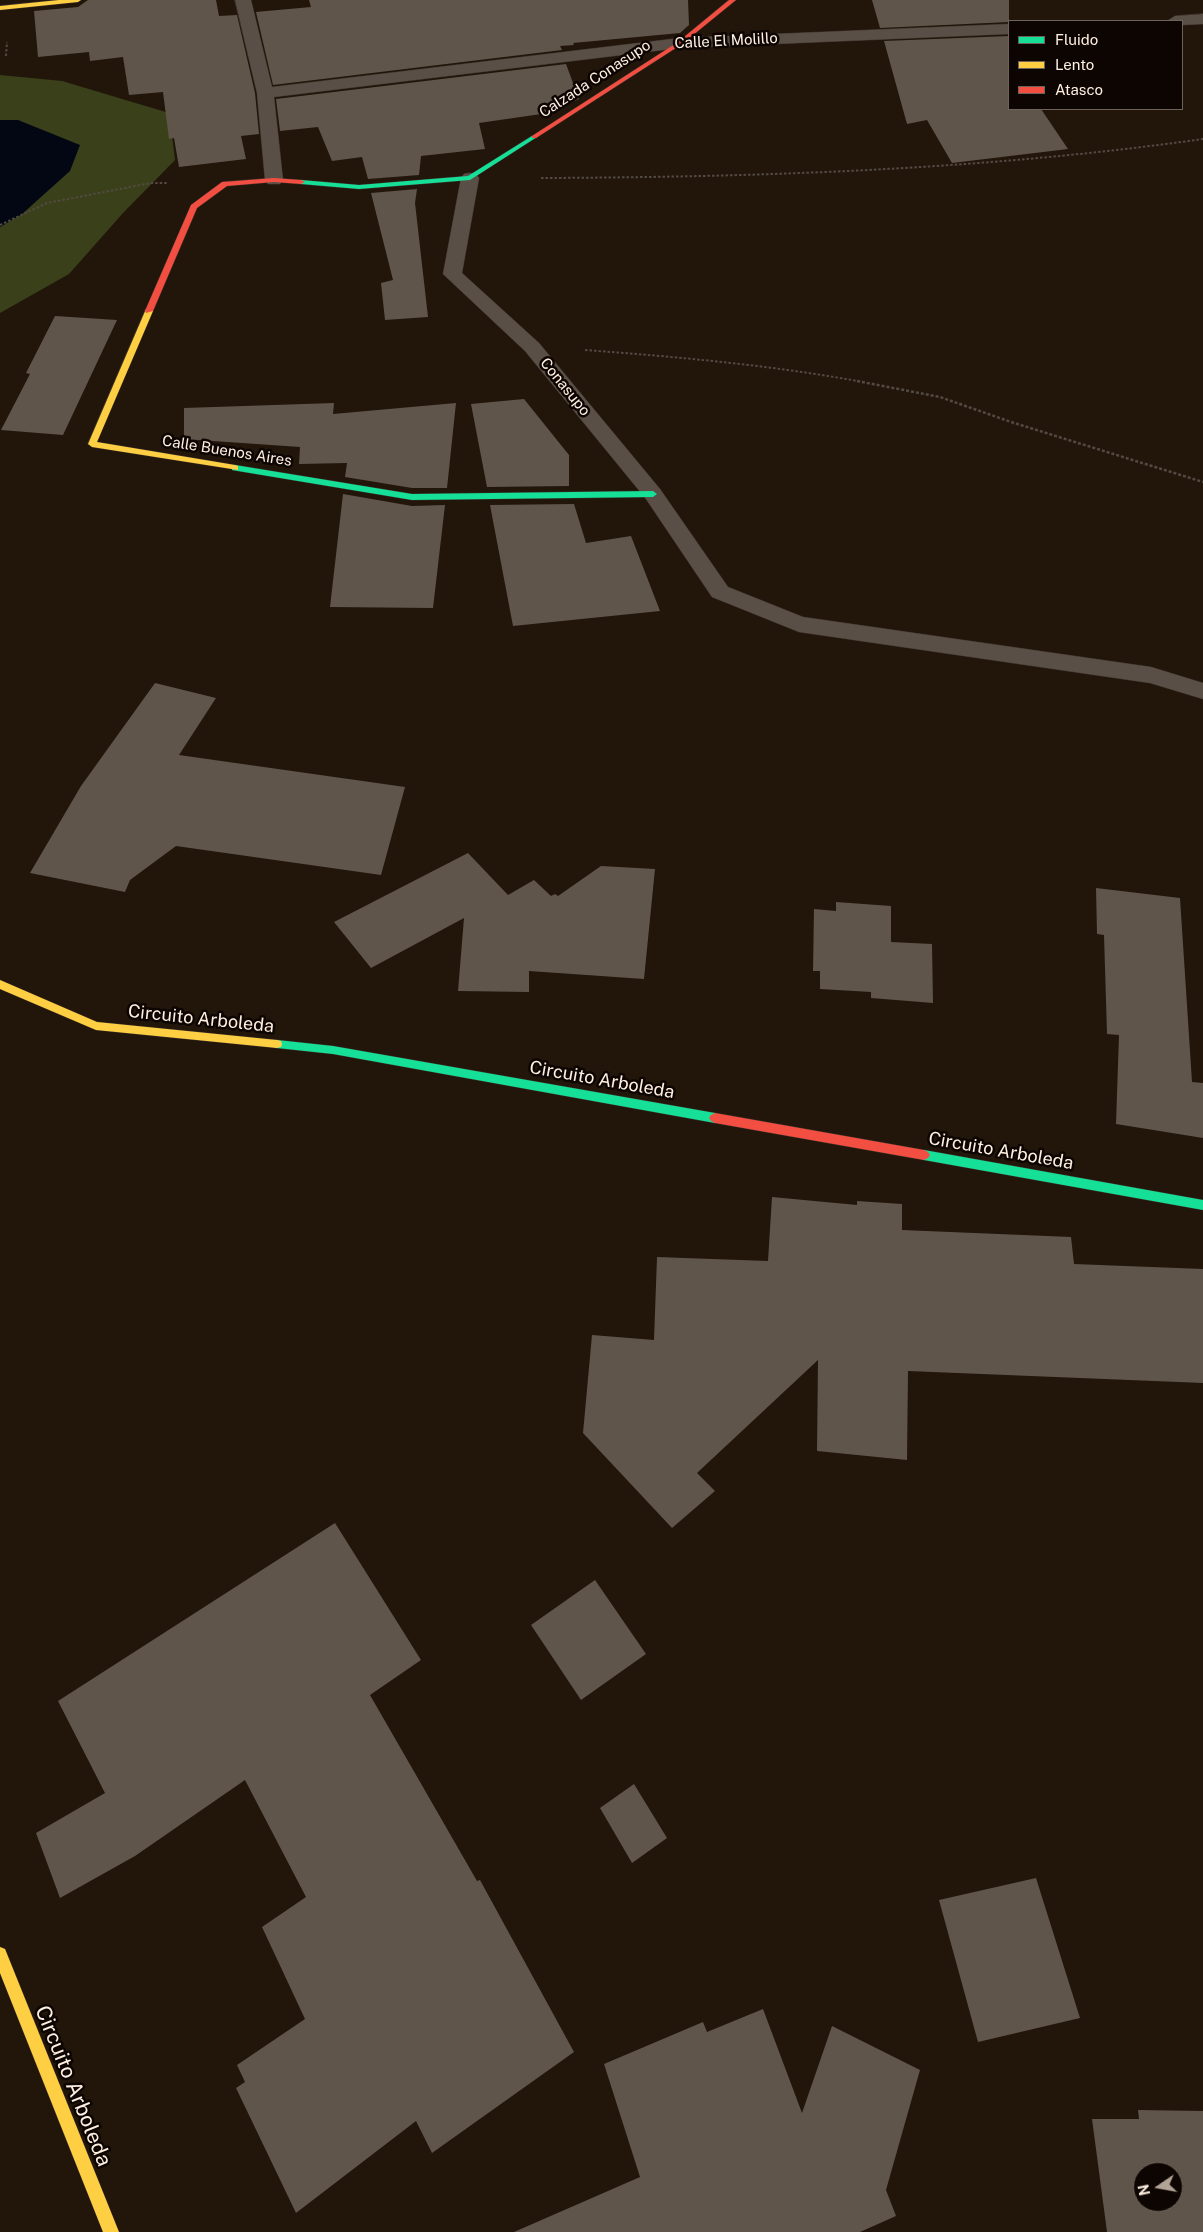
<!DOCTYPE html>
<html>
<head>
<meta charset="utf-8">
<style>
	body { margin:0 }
	#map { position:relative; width:1203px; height:2232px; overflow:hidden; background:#22160b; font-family:"Public Sans",sans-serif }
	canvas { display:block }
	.legend { position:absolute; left:1008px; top:20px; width:175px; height:90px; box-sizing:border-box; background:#0d0501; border:1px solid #6e635b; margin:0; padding:6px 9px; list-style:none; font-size:15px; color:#ffefe2 }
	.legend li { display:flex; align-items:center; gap:10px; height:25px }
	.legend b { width:25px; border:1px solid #6e635b }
	.north { position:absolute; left:1133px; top:2162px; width:50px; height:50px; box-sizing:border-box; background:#0d0501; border:1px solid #6e635b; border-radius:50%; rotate:258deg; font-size:14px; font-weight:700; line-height:20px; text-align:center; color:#ffefe2 }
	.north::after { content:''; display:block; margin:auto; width:18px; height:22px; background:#b2a397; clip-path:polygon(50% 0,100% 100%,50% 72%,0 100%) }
</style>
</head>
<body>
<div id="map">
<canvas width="1203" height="2232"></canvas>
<ul class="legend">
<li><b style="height:6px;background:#16e098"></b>Fluido</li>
<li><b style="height:6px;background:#ffcf43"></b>Lento</li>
<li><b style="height:6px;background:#f24e42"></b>Atasco</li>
</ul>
<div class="north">N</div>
</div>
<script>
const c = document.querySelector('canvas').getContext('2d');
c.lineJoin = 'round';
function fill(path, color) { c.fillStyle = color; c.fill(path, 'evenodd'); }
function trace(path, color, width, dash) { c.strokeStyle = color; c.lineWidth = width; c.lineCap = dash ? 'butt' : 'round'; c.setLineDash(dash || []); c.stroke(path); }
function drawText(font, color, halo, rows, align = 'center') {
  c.font = font + ' "Public Sans",sans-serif'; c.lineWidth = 5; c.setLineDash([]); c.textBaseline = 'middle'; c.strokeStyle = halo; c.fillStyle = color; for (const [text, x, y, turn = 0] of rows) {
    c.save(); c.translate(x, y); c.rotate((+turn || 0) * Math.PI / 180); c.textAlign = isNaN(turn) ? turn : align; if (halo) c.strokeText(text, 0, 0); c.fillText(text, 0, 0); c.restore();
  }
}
fill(new Path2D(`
	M0,75L62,81L169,113L175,160L123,213L69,274L0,313Z`), '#3a411a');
fill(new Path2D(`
	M0,120H18L80,145L70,171L21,215L0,227Z`), '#030713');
fill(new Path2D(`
	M88,0H216L219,16L237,15L255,93L259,134L241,136L246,159L179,167L174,138L169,139L163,92L129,95L123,57L90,61L89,52L38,57L34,11L78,7Z
	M309,0H688L689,25L680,33L573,43L574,45L560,46L562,50L273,85L256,12L311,7Z
	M872,0H1009V22L880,28Z
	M1009,36V109H1041L1068,149L952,163L927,120L907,124L884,41Z
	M566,64L579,99L548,113L479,123L485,149L421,156L419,175L368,179L362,157L332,161L318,127L280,131L276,99Z
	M417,189L415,203L428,317L385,320L381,283L393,280L371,193Z
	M55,316L117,320L63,435L1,430L30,374L26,373Z
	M524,399L569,455V486L487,487L471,404Z
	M334,403L333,414L456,403L447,488H412L345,477L347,463L299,464L300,447L184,439V408Z
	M343,494L412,506L445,505L433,608L330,607Z
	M574,504L586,543L631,536L660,611L513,626L490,505Z
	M155,683L216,698L179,755L405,787L381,875L176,846L130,880L125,892L30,873L81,786Z
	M468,853L508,895L534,880L551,896L555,894L558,896L601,866L655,869L644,979L529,971V992L458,991L464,918L371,968L334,922Z
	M1096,888L1180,898L1192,1082L1203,1083V1138L1116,1124L1119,1035L1107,1034L1104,935L1097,934Z
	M836,902L891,906V942L932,944L933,1003L871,998V992L820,989V971H813L814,909L836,911Z
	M772,1197L857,1205V1201L902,1204V1230L1071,1237L1074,1264L1203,1269V1383L908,1371L907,1460L817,1451L818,1360L697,1473L715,1491L672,1528L583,1433L592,1335L654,1340L657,1257L768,1261Z
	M335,1523L421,1660L370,1695L477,1881L480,1880L574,2052L432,2153L416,2121L296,2213L236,2088L245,2082L237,2065L305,2019L262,1927L306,1897L245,1780L135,1856L60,1898L36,1833L105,1793L58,1701Z
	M595,1580L646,1654L581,1700L531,1625Z
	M634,1784L667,1838L632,1863L600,1808Z
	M1036,1878L1080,2018L978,2042L939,1900Z
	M763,2009L802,2113L832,2026L920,2070L886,2190L896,2216L860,2232H514L640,2177L604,2064L703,2022L707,2032Z
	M1138,2110L1203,2111V2232H1107L1092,2119H1139ZM1143,2172H1173V2202H1143Z`), '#60554b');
const street = new Path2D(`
	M235,0H251L272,87L680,38L1009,24V34L680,48L274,97L283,180L280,184H268L265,180L257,93Z
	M1203,14V24L1182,25V21H1167L1175,16Z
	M470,173L476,174L479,178L462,273L539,343L660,489L728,587L803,617L1151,667L1203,683V699L1150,683L799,632L712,597L646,499L525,351L443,274L461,178L464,174Z`);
const fast = new Path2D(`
	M532,136L537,137L470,180L359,189L301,184L297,182L301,180L359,185L468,176Z
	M235,465L412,494L653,491L657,494L653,497L412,500L232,470V466Z
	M277,1040L333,1046L715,1113L719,1115L721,1118L719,1121L715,1123L333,1054L277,1048L273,1047L272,1044L273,1041Z
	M924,1150L1203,1200V1210L924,1160L920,1158L918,1155L920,1152Z`);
const slow = new Path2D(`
	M59,0H81L78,2L0,10V6Z
	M146,309L153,311L97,442L235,465L238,466V470L92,447L88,444Z
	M0,980L97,1022L277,1040L281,1041L282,1044L281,1047L277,1048L96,1030L0,989Z
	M0,1947L5,1949L119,2232H103L0,1973Z`);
const jam = new Path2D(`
	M729,0H736L682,44L536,138H532V136L678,42Z
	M274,178L301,180L305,182L301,184L274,182L227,186L197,208L153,311L146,313L145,311L191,205L222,182Z
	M715,1113L924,1150L928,1152L930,1155L928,1158L924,1160L715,1123L711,1121L709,1118L711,1115Z`);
trace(street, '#3b322b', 1);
trace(fast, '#3b322b', 1);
trace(slow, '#3b322b', 1);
trace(jam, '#3b322b', 1);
trace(new Path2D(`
	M6,56L7,42
	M541,178C764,177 982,170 1203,139
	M0,225L47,203L151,183H167
	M585,350C679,357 770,365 863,382`), '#524a42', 2, [2.5, 2]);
trace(new Path2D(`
	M857,381L940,397L1011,422L1203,482`), '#524a42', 2.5, [3, 2]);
fill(street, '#5a4f46');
fill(fast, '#16e098');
fill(slow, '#ffcf43');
fill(jam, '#f24e42');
drawText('15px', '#ffefe2', '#0d0501', [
	["Calle El Molillo",726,41,-3],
	["Calzada Conasupo",595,79,-33],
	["Conasupo",565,387,51],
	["Calle Buenos Aires",227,451,9]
]);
drawText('18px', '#ffefe2', '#0d0501', [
	["Circuito Arboleda",201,1019,6],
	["Circuito Arboleda",602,1080,10],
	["Circuito Arboleda",1001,1151,10]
]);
drawText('21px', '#ffefe2', '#0d0501', [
	["Circuito Arboleda",73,2086,68]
]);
</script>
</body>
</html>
